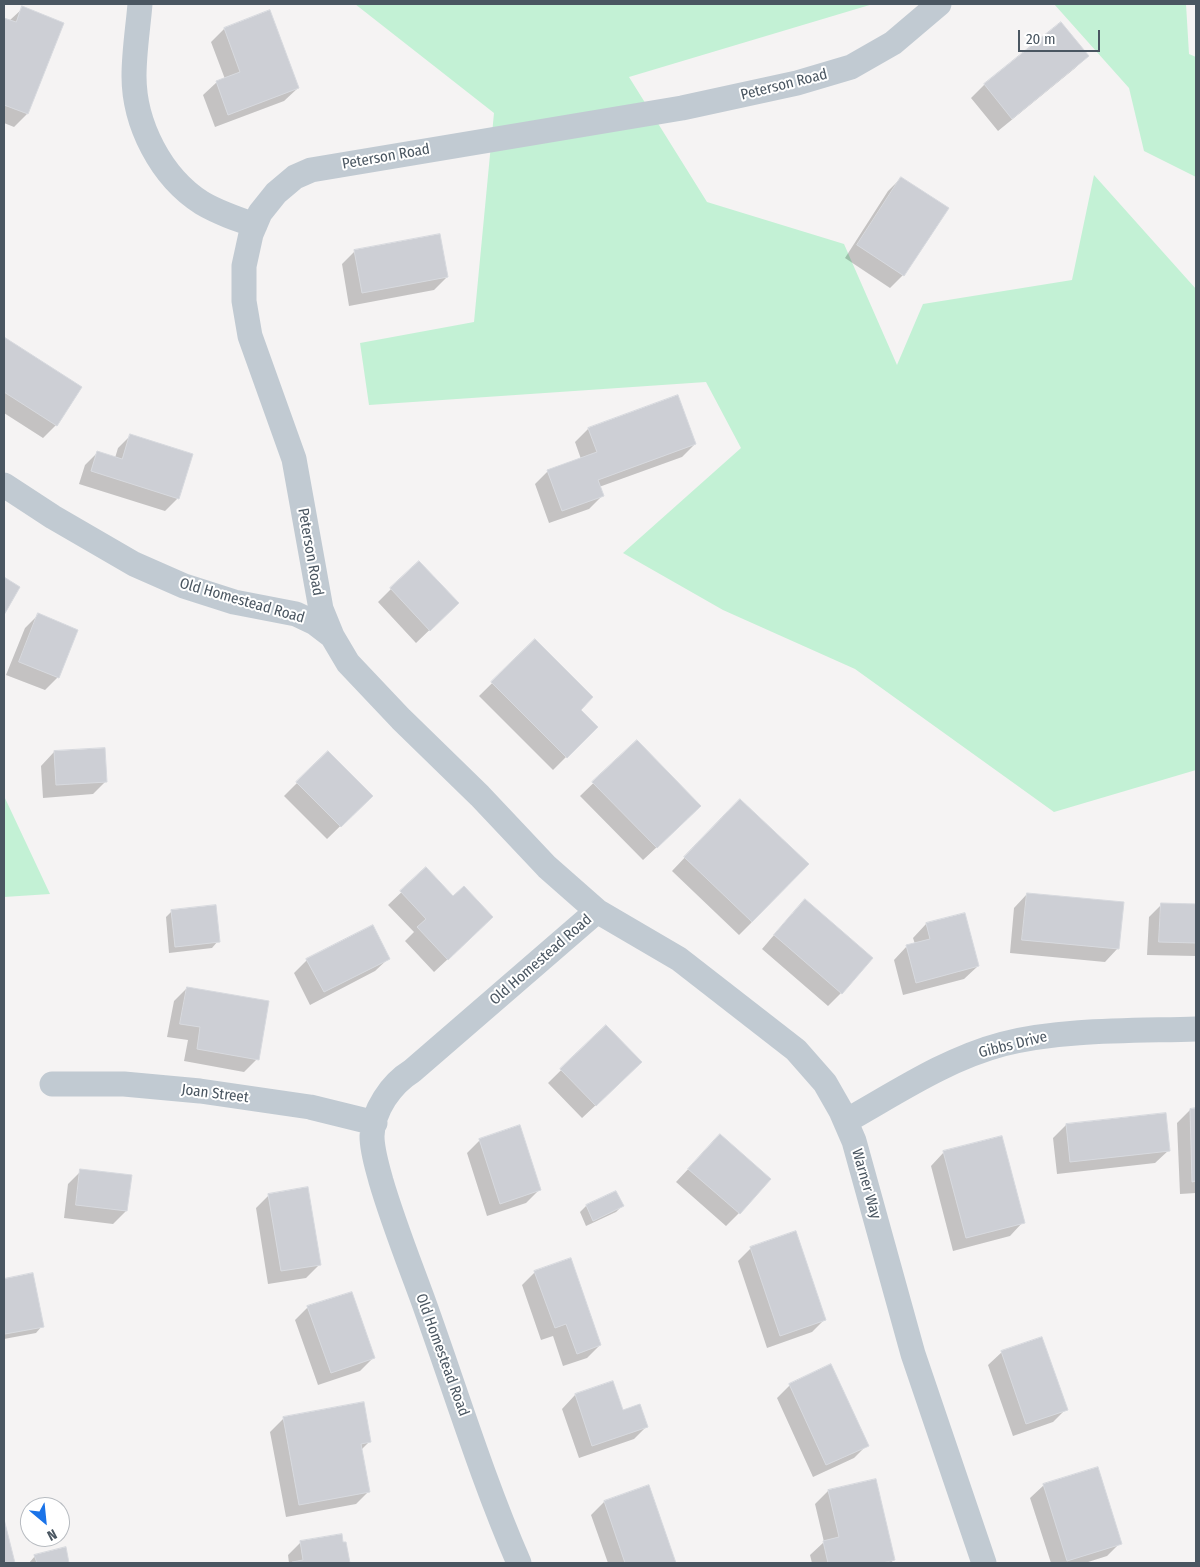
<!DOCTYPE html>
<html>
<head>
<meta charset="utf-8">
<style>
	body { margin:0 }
	#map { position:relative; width:1200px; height:1567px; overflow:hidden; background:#f5f3f3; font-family:"Fira Sans Condensed",sans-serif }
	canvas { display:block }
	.frame { position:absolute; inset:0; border:5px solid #4a5661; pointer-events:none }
	.north { position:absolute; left:20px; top:1497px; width:50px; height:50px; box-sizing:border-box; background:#fff; border:1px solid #b7bbc0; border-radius:50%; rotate:152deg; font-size:14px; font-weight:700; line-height:20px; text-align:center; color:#4a5661 }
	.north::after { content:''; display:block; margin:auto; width:18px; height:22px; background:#1a73e8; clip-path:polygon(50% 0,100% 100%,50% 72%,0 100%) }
	.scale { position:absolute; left:1018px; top:30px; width:82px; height:22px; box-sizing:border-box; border:2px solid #4a5661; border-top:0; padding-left:6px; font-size:15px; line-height:18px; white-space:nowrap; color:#4a5661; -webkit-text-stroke:4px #fff; paint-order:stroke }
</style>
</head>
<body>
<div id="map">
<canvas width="1200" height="1567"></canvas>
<div class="frame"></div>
<div class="north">N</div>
<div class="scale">20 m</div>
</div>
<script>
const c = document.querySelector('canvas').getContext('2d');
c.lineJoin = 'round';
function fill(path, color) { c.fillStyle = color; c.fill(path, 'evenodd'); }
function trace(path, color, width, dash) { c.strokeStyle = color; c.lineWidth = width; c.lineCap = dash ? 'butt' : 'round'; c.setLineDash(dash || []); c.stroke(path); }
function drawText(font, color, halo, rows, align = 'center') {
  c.font = font + ' "Fira Sans Condensed",sans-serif'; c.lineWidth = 4; c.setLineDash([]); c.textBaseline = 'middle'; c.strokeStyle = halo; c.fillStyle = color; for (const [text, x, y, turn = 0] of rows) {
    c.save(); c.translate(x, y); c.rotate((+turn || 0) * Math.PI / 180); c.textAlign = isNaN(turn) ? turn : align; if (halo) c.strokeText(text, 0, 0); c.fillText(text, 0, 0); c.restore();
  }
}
fill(new Path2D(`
	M355,4H873L629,77L707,202L844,244L897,365L923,304L1072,280L1094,175L1196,289V770L1054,812L855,669L723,610L623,553L741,448L706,382L369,405L360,343L474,322L494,113Z
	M1054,4H1186L1189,54L1196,57V177L1144,151L1129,88Z
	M4,796L50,894L4,897Z`), '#c3f1d5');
fill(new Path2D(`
	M23,8L27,114L14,127L4,123V19L9,21Z
	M269,12L298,88L284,101L215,127L203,95L217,82L225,79L211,42L224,29Z
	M1061,23L1088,56L1074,69L998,131L971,98L984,85Z
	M901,178L903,275L890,288L845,258L888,191Z
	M355,251L447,277L434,290L349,306L342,264Z
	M4,338L80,387L56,425L43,438L4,413Z
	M588,429L695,444L682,457L599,487L602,496L589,509L549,523L535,484L548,471L581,459L575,442Z
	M131,435L178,498L165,511L79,484L85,465L98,452L115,458L118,448Z
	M391,589L444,616L416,643L378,602Z
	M38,615L58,677L45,690L6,675L25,628Z
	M535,641L579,710L596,727L553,770L479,696Z
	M637,741L687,819L643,860L580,796Z
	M54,752L106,781L93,794L43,798L41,766Z
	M328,752L371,796L327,839L284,796Z
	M727,813L752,922L739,935L672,871Z
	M426,869L479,930L434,972L405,941L414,932L388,905Z
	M1027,894L1118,948L1105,962L1010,953L1014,908Z
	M1162,904L1196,905V956L1147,955L1149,917Z
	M172,911L218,941L212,948L169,953L166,917Z
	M792,914L841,993L828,1006L762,949Z
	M964,914L978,966L964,979L903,995L894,960L907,946L915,944L913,938L926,924Z
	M389,958L375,971L310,1005L294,973L307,960Z
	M187,988L257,1059L244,1072L184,1061L188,1040L167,1037L174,1001Z
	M606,1026L628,1075L582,1118L548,1083Z
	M1190,1110H1196V1193L1180,1194L1177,1123Z
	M1066,1125L1169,1150L1155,1163L1057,1174L1053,1138Z
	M720,1135L739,1213L726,1226L676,1182Z
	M480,1140L539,1190L526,1203L487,1216L467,1153Z
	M944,1152L1023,1222L1010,1236L953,1251L931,1166Z
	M81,1171L126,1211L113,1224L64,1218L68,1184Z
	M615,1192L622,1206L616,1212L586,1226L580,1212L586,1206Z
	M269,1195L319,1265L306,1278L268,1284L256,1208Z
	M751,1248L825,1319L812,1332L767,1348L738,1261Z
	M535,1272L600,1345L587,1358L563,1366L553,1336L541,1340L522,1285Z
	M32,1274L42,1326L36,1333L4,1339V1280Z
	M308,1307L373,1358L360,1371L318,1385L295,1320Z
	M1002,1352L1066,1409L1053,1422L1013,1436L988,1365Z
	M613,1383L623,1411L647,1426L634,1439L579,1458L562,1409L575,1395Z
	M790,1385L867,1445L854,1458L813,1477L777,1398Z
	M283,1419L369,1442L361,1450L369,1491L356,1504L286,1517L270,1432Z
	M1044,1485L1120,1543L1107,1556L1085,1563H1051L1030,1498Z
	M649,1487L674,1563H608L591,1515L604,1502Z
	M828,1491L894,1560L890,1563H812L810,1555L824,1542L815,1504Z
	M301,1542L345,1543L349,1563H289L288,1555Z
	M65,1548L68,1563H29L35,1556Z`), '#0003');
const building = new Path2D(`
	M22,6L64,23L28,114L4,105V18L16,22Z
	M270,10L299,88L228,115L216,81L240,72L224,28Z
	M1061,22L1089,56L1012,119L984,84Z
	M901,177L949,208L904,276L857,245Z
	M440,234L448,277L362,293L354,250Z
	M4,337L82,387L57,426L4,392Z
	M678,395L696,444L598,480L604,496L562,511L547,470L597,452L588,428Z
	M130,434L193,454L179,499L91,471L97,451L122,459Z
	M419,561L459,603L430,631L390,588Z
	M4,577L20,587L4,615Z
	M38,613L78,630L59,678L19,662Z
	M535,639L593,697L581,710L598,727L567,758L491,682Z
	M637,740L701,806L657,848L592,782Z
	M105,748L107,782L56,785L54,751Z
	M328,751L373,796L341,827L296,782Z
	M740,799L809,864L752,922L684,857Z
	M426,867L453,896L464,886L493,917L448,960L417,927L426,919L400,891Z
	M1027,893L1124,902L1119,949L1022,940Z
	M805,899L873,958L842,994L774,935Z
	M1161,903L1196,904V943L1159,942Z
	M216,905L220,942L175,947L171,910Z
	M965,913L979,966L916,983L906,945L930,939L926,923Z
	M373,925L390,959L324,992L306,959Z
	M187,987L269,1001L259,1060L197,1049L200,1027L180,1024Z
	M606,1025L642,1062L596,1106L560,1069Z
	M1196,1108V1181L1192,1182L1190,1109Z
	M1166,1113L1170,1151L1070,1162L1066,1124Z
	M520,1125L541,1190L500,1204L479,1139Z
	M720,1134L771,1179L740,1214L688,1169Z
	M1002,1136L1025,1223L966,1238L943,1151Z
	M80,1169L132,1175L127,1211L76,1205Z
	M308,1187L321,1265L281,1271L268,1194Z
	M616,1191L624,1206L593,1221L586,1205Z
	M796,1231L826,1320L780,1336L750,1247Z
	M571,1258L601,1345L577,1354L566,1324L555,1328L534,1271Z
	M33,1273L44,1327L5,1334L4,1279Z
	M352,1292L375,1358L331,1373L307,1306Z
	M1042,1337L1068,1410L1026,1424L1001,1351Z
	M831,1364L869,1446L826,1465L789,1384Z
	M613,1381L623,1410L640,1404L648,1427L592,1446L575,1394Z
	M364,1402L371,1442L361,1444L370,1492L299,1505L283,1417Z
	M1098,1467L1122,1544L1067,1561L1043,1484Z
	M876,1479L895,1560L882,1563H828L823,1541L839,1537L828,1490Z
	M649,1485L676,1563H625L604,1501Z
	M4,1519L15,1563H4Z
	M342,1534L343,1542H346L350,1563H293L292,1562L303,1560L300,1541Z
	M66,1547L69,1563H37L34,1555Z`);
fill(building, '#cdcfd5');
trace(building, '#d7d9de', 1);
trace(new Path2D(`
	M140,4C138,28 134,52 134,76C134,124 161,177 202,203C219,213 237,219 255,225
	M4,485L53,517L134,564L184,586L234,602L296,614L315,623L332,636L348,663L401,719L480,796L547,867L597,911L679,959L796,1050L825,1083L841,1111L854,1141L913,1354L984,1563
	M332,636L321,609L294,459L250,336L244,301V266L251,234L260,213L276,193L295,177L311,170L682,108L797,83L851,67L893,43L939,4
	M52,1084H124L200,1091L310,1107L375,1123
	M846,1121C896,1093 946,1059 1003,1044C1062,1029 1134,1031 1196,1029
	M519,1563C482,1478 455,1389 424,1303C409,1262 393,1222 381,1181C377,1166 372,1151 372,1136C373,1110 391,1084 412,1071L597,911`), '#c1cad2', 25);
drawText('15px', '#4a5661', '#fff', [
	["Peterson Road",784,85,-14],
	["Peterson Road",386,157,-10],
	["Peterson Road",310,552,80],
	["Old Homestead Road",242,601,16],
	["Old Homestead Road",541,960,-41],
	["Gibbs Drive",1013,1045,-14],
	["Joan Street",215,1094,7],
	["Warner Way",866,1184,74],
	["Old Homestead Road",442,1355,70]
]);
</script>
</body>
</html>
